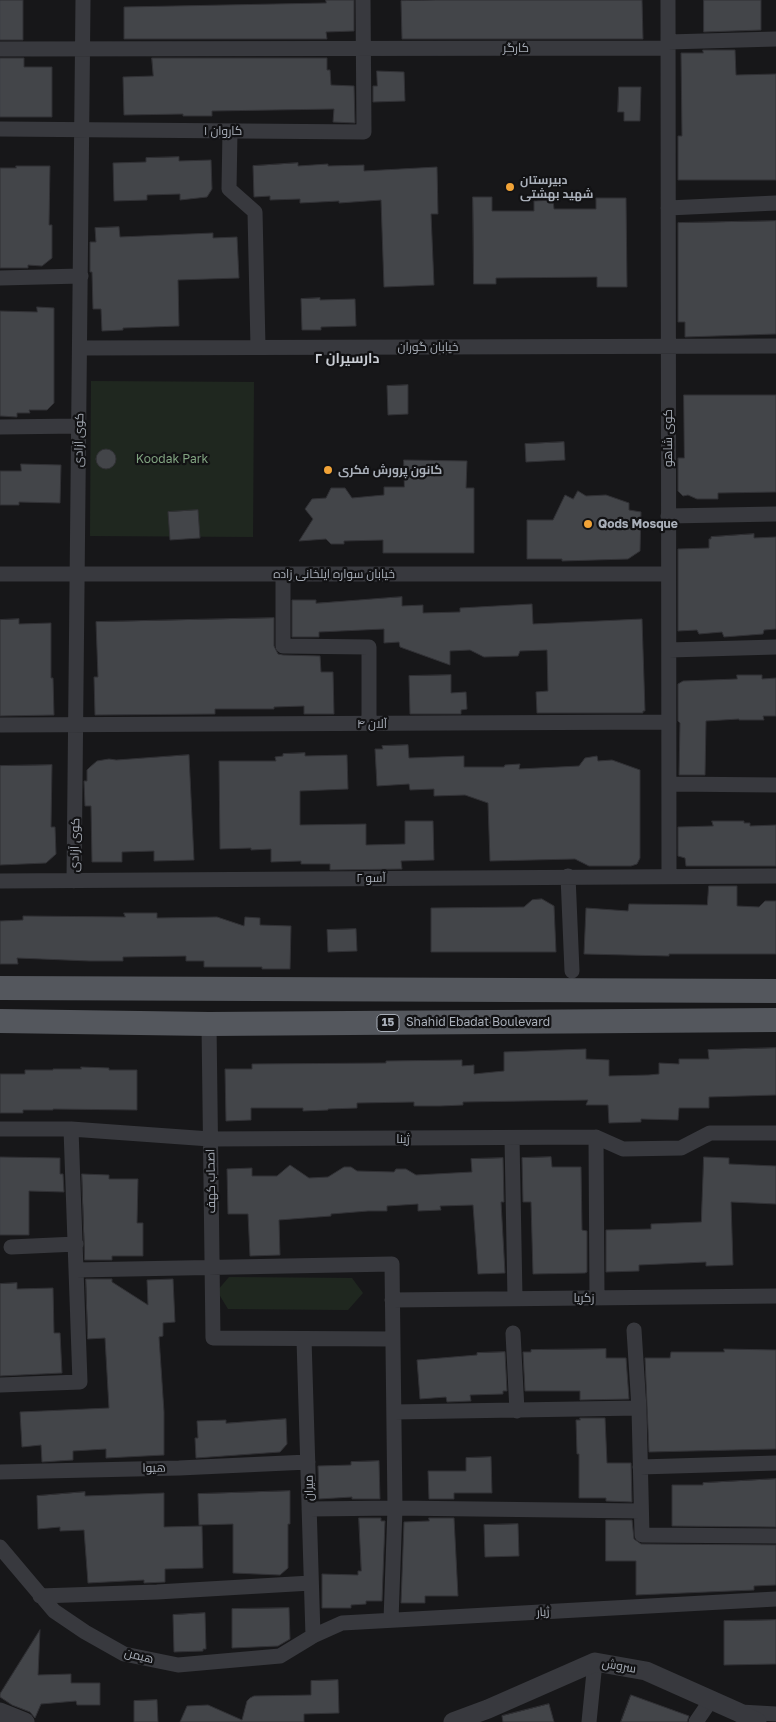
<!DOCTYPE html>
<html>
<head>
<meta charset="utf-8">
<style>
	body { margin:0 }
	canvas { display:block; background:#171719 }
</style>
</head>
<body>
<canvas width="776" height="1722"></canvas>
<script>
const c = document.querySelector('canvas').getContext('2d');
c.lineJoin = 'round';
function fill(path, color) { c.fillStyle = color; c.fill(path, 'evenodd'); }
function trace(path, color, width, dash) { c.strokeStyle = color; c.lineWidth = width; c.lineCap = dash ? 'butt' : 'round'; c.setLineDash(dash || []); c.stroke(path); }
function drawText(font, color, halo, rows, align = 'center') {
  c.font = font + ' "Golos Text",Cairo,sans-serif'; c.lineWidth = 4.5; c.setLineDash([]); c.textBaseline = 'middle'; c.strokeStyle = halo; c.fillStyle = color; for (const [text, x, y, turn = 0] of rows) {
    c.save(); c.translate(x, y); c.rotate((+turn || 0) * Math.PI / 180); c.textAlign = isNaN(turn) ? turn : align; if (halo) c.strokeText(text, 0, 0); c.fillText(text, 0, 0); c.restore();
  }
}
fill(new Path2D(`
	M91,381L254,382L253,537L90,536Z
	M229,1277L352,1278L363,1293L348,1310L228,1309L217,1291Z`), '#1f271f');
const building = new Path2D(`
	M0,0H23V40H0Z
	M326,0H354V31L326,32L327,39H124V7L326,3Z
	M436,0H642L643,39H402L401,1Z
	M704,0H761V30L704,32Z
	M703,50H735L736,75L776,74V180H678V136H682L681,53H703Z
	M0,58H24V67H52V117H0Z
	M152,58H327V70H330L331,85L354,86L355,123L333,122L334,109L212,111V116H183V114L124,115L123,77L153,76Z
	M377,71L404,72L405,101L373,102V86H377Z
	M619,87H641L640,121H624V112H618Z
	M179,157V161L211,160L212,189L207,197L180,200V194L147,195V200L114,201L113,163L146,162V158Z
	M298,163V166L328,164V166L364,165V171L437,167L438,214H431L434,285L384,287L381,200L339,203V201L300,203V199L270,200V196L254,197L253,166Z
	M16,166H50L49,225H52V258L42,266L28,265V268H0V168H16Z
	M473,197H492V211H534V201L553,200L554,209H596V198H626L627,287H597V277L496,278V284H474Z
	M776,221V334L685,337V322H678V223Z
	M119,227L120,237L213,233V238L237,237L239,278L178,280L179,326L123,328V330L102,331L101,309H93L92,272H90V242H96L95,228Z
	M320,298V300L355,299L356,326L321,327V330H302L301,299Z
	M37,307L54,308V403L47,410H29L30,413H17V417L0,416V311L37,312Z
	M408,385V414L388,415L387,386Z
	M684,395H776V492L718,493V499H697L688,495L683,496L678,491V458H684Z
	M564,442L565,460L526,462L525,444Z
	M96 459a10 10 0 1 1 20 0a10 10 0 1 1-20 0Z
	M404,460L467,461L466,488H474V553H383V540L344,541V544H331L326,539L299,541L313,519L305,509L312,499L326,498L331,488H345L352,498L384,495V487H404Z
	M21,464L61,465L60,503L19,502V505H0V471H21Z
	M578,491L586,496L606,495L629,503V510L641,512L640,551L628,559L562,561V559H527V520H553L565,495L573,499Z
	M198,510L200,538L170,540L168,512Z
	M754,534V538L776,537V629L764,630L763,634L724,637L722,632L699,634L697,630L678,631V549L709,548V539H711V537Z
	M402,597V606L423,605V613L460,612V608L532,604L533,624L642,619L645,711H643V713H537L536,692L548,691L547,650L520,651L518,656L484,657L470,650L450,651V665L400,647L399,642L384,643V629L319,632V637H292V600H316V603Z
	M274,618V646L278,654L283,655L320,656L321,672H333L334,714H304V706L274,707V709H215V714L95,715L94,677H98L96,622Z
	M19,619V624L51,623V678H53L54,715L0,716V620Z
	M451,675V693L466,692L467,709L461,710V714H410L409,676Z
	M737,675H762V679L776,678V716H763L764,720H739V719L706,721L705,775H679L680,723L678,721V684L683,681L737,679Z
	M408,745L409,758L464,756V767H504L505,765L520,764L519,769L579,766L585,758L597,756L598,761L612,760L640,770V858L637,864L631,866H589L575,859L490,861L488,803L465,795L434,796V789L410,790L409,784L377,786L375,749H383L382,746Z
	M305,753V756L347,755L348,789L300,791V825L366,824V845L405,844V821H433L434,860L401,861L402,869L330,870V864H301V861L271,862V849L251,850V848L220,849L219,761H276L275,757L283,756V754Z
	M189,755L194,860L154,861V851L122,852V862H92L91,806H85L84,781H87V770L90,767L97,761L109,759L116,760Z
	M52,765L51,827H55L56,854L46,863L0,865V766Z
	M712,821H744V823H750V826L776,825V866H686L685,858L678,856V827L713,826Z
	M709,886H737V906L759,907L765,901H776V954H669V956L584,954L586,908L628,911L629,904L707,905Z
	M542,899L554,906L556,952H431V908L524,907L532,900Z
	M124,913H157V918L217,917L244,926L245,917L260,918V925L291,926L290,969H262V967H204V961H186V956L123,957V961H90L17,958L18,964H0V921L23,920V916L125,917Z
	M356,929L357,951L328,952L327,930Z
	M776,1048V1095L709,1097V1108H679L678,1120L641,1119V1122L609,1123L608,1105H586L588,1100L463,1102V1105L440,1106H414V1102L357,1103V1108L328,1109V1110L303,1111V1108H251V1120L226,1121L225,1069H252V1064L386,1063V1061L462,1060V1066L474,1065V1074L504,1071V1052L586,1049V1059L609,1060V1076L649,1075L659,1074V1063L679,1064V1059H709L708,1050Z
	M81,1067L109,1068V1070H137V1110L53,1109V1110H23V1113H0V1074H25V1070H53V1069H81Z
	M0,1157L60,1158V1174H63L64,1192L29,1191V1235H0Z
	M551,1157L552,1167H581L582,1230L587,1231V1272L585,1273L533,1274L531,1202H523L522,1158Z
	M704,1157L729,1158V1164L776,1166V1204L731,1202L733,1265L706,1266V1262L639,1265V1271L606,1272V1230L651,1229V1224L701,1222Z
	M503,1158L504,1202H501L505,1273L478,1274L473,1205L440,1206L441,1210L418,1211V1204L387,1206V1211H368L331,1214V1216L279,1220L280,1255L250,1256L248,1214H228L227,1169L252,1168V1176H277L290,1165L309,1178L328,1177L344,1167H351L357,1171L394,1172L396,1169H406L416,1175L472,1172L471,1159Z
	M82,1174L109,1175V1179H138L137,1223H143V1256H112V1260H85Z
	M86,1279H112V1282L148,1305L147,1280L173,1279L175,1322L163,1323V1336L159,1337L164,1412V1455L106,1458V1449L73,1451V1460L42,1462L41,1445L22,1447L20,1412L109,1408L105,1338L88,1339Z
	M17,1283V1289L53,1288L54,1333H60L62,1373L0,1376V1284Z
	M606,1349V1358H626L629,1399L580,1400V1391H525L523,1352H531V1350Z
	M724,1349L776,1350V1449L649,1452L645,1358H670L671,1352H724Z
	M505,1352L507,1391H503V1394L470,1395L471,1401L447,1402L446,1397L420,1399L417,1360L477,1355V1353Z
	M580,1418H605L607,1463H631L632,1502L606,1501V1498H579V1454H577L576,1420H580Z
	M286,1419L287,1444L280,1452L196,1458L195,1438H198L197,1421L226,1420V1423Z
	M491,1457L492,1493H454V1499H429L428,1471H466V1458Z
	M379,1461L380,1499H352V1497L319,1499L318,1466L351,1465V1462Z
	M776,1479V1527L672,1526V1485H703V1483Z
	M290,1491V1524H288V1568L280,1575L233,1573V1524L199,1525L198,1494Z
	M85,1492V1496L164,1493V1527L202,1526L203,1568L165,1569V1582L144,1583V1580L88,1583L84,1530L60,1531V1527L38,1529L37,1496Z
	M359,1518H381V1521H385L382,1601H366V1604L351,1605V1608H322V1574L358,1575V1571H361Z
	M429,1518H454L458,1596H425V1603H401L404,1522L429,1521Z
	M606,1520H632L634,1539L641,1544L776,1545V1585L754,1586V1590L636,1595V1561H606Z
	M518,1524L519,1556L485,1557L484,1525Z
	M289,1608L290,1639L278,1646L232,1648V1609Z
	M205,1613L206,1649H203V1651L174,1652L173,1615Z
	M776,1620V1664L724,1665V1621Z
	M40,1630L38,1675L71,1674V1683H100V1705H77L76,1701L41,1704L35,1718L30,1712L12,1705L0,1697V1694Z
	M338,1680L339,1713L304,1714V1722H180L187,1706L208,1705L242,1720L247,1701L250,1698L254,1696L311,1695V1681Z
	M631,1695L689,1716L687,1722H621Z
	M157,1700L158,1722H134V1701Z
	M549,1704L554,1722H503L502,1716Z`);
fill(building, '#434549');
trace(building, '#313135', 1);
trace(new Path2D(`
	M668,0L669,876
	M668,42L776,39
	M0,49L668,48
	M0,129L364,132L363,0
	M230,131L229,189L255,212L258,347
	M668,208L776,203
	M0,278L81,276
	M80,348L776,346
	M0,427L79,426
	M668,516L776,514
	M0,574H668
	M283,574V646L369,647V724
	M669,650L776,647
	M0,725L669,722
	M669,784L776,785
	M568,876L572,971
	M0,881L776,876
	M74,881L83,0
	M209,1024L213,1338L392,1339
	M0,1129H71L210,1139L596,1137L623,1149L681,1148L710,1133H776
	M596,1137L597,1298
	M512,1138L515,1298
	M11,1247L76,1244
	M76,1270L392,1264L395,1508L391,1620
	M392,1300L776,1296
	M634,1330L639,1408L642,1535L776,1536
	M513,1333L517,1411
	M304,1339L313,1636
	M0,1385L80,1382L71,1129
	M394,1412L639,1408
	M640,1467L776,1463
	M0,1472L179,1468L308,1462
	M309,1509L395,1508L641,1511
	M0,1547L54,1611L85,1632L124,1654L178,1665L280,1656L313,1636L342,1623L776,1599
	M40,1596L157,1592L311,1583
	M740,1712L776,1714
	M589,1722L595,1662
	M696,1722L711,1700`), '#38393e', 15);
trace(new Path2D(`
	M0,1712L25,1722
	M453,1722L488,1709L595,1662L646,1671L738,1712L757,1722`), '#38393e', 19);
trace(new Path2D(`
	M0,988L776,991
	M0,1021L209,1024L776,1020`), '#54575d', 24);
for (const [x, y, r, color] of [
	[510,187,5,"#f1a337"],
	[328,470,5,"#f1a337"],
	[588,524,5,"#f1a337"]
]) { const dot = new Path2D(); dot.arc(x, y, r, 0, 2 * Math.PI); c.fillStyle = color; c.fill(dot); trace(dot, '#121214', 2); }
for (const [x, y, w] of [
	[388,1023,22]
]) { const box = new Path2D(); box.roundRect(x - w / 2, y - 8.5, w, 17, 4); c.fillStyle = '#121214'; c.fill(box); trace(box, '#a9afb9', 1); }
drawText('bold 11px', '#a9afb9', null, [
	["15",388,1023]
]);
drawText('12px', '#a9afb9', '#121214', [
	["کارگر",516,48],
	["کاروان ۱",223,131],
	["خیابان گوران",428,347],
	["کوی شاهو",668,438,-90],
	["کوی آزادی",79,440,-89],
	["خیابان سواره ایلخانی زاده",334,574],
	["آلان ۴",372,724],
	["کوی آزادی",75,845,-89],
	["آسو ۲",371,878],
	["Shahid Ebadat Boulevard",478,1022],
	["ژینا",403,1139],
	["اصحاب کهف",211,1181,-91],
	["زکریا",584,1298],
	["هیوا",154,1468,-1],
	["میران",309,1488,-91],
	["ژیار",543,1612,-3],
	["هیمن",139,1656,14],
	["سروش",619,1666,10]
]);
drawText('bold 12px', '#a9afb9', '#121214', [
	["دبیرستان",520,180],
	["شهید بهشتی",520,194],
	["کانون پرورش فکری",338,470],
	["Qods Mosque",598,524]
], 'left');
drawText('12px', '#81a380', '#121214', [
	["Koodak Park",172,459]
]);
drawText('bold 14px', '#caced5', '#121214', [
	["دارسیران ۲",347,359]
]);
</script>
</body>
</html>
